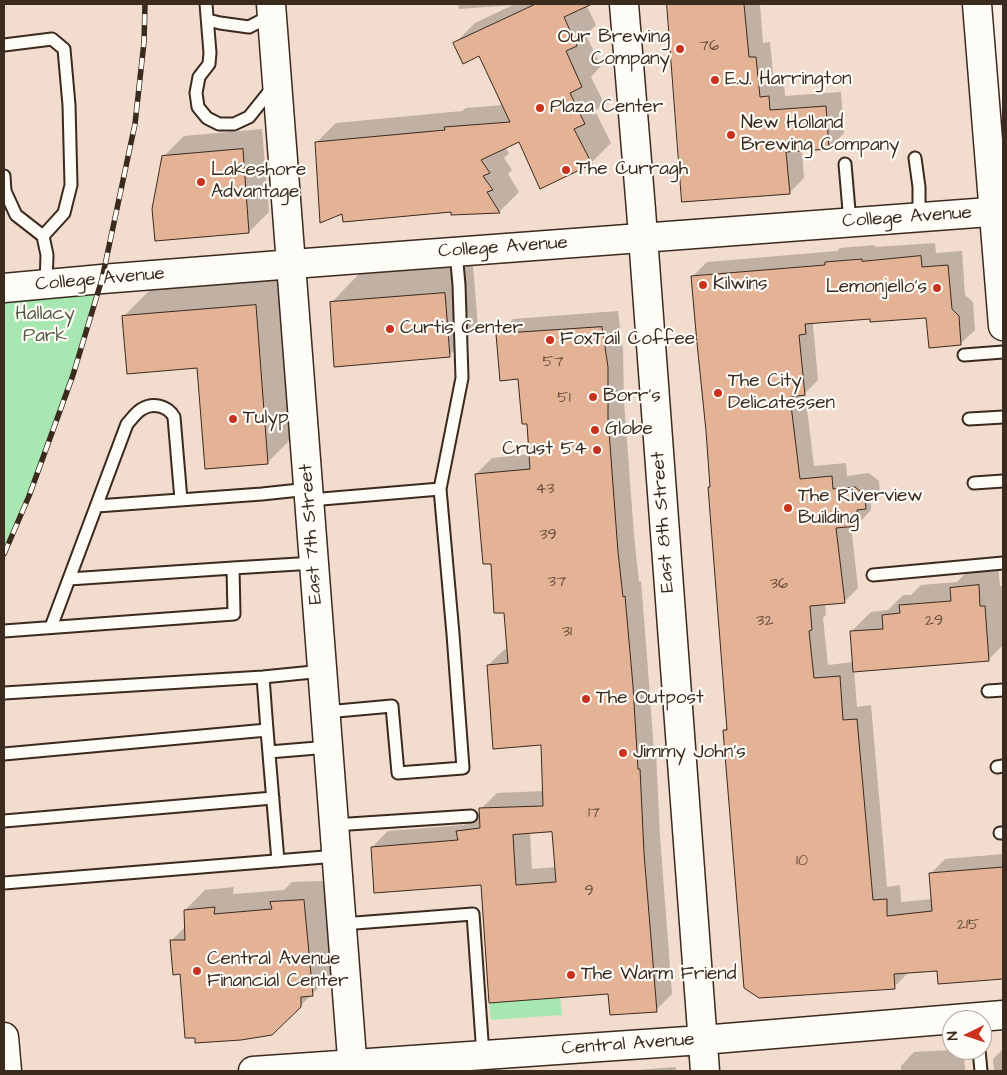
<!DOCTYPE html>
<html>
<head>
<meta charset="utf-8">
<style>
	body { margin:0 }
	#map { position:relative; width:1007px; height:1075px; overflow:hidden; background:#f8ede4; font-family:"Architects Daughter",sans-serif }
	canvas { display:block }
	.frame { position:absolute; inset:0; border:5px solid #3b2a1e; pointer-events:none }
	.north { position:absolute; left:942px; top:1010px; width:50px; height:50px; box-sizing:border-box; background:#fdfcf7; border:1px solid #afa8a0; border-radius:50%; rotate:266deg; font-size:14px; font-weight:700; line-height:20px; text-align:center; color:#3b2a1e }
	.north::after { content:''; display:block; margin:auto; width:18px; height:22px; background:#c8321e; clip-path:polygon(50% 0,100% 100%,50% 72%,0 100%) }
</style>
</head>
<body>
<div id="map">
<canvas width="1007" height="1075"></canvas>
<div class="frame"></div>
<div class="north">N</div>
</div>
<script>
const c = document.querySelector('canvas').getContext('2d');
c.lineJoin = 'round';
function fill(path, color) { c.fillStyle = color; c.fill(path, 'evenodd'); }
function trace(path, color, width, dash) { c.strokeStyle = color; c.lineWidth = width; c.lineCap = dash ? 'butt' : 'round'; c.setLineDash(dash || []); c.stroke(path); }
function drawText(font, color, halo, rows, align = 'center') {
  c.font = font + ' "Architects Daughter",sans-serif'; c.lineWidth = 4.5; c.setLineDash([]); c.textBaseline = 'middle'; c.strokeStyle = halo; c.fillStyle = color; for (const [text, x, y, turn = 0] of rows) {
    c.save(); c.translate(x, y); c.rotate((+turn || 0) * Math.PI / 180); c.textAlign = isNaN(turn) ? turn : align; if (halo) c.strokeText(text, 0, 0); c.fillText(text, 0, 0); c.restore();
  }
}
fill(new Path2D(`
	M4,4H977L1003,331V1071H4ZM952,1020H982V1050H952Z`), '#f2dccd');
fill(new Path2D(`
	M102,279L73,375L30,496L4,552V288Z
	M560,997L562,1015L491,1020L489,1003Z`), '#a7e8b2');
fill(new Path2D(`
	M458,4H586L596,25L586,35L601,66L591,77L604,103L595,111L611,143L591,163L520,140L505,147L509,153L504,158L512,170L508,174L519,192L499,212L452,211L317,142L336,123L462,111L466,108L503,105L479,55L455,43L475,23L513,5L459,9Z
	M668,4H760L763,43L770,42L774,83L784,82L785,96L841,92L844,133L829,148L802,150L804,178L789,193L673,63Z
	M262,129L269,212L249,232L164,156L184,136Z
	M935,243L936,253L962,251L965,295L973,302L975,330L960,344L927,316L871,318L816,322L813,325L818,380L805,393L814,466L846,463L847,476L869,473L879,481L880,494L871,503V510L857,525H851L858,588L844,602L825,604L826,615L823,618L828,665L853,662L851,632L871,612L888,610L903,595H911L921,585L957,582L971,568L998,566L1000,586H1003V645L988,660L854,670L857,707L871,705L887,887L900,885L901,902L933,899L931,873L945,859L1003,854V978L939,983L938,970L908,972V973L894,987L724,731L728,727L711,486L693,276L707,262L837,251L840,248L875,245V247Z
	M473,265L478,327L449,355L331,303L359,274Z
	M284,277L296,434L267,463L198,367L124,316L152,288Z
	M618,311L623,350L624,401L634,535L639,582L641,581L648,669L654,753H656L660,836L672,994L656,1010L609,993L482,884L372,847L388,831L464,825L474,815L481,814V809L497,793L544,791L542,744L488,665L505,649H508L505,611L492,562L476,474L492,458L530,454L528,423L520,378L497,335L513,319ZM554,831L556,867L532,869L530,833Z
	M324,881L332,975L271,1034L181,973L171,941L186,926L185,910L205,890L234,887L233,894L284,890L292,882Z
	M1003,1049V1071H994L993,1059Z
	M952,1050H964L965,1071H901V1066L914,1052Z
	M676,1067V1071H624Z`), '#0003');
const building = new Path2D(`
	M536,4H592L564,17L577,46L566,51L582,87L570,93L585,124L574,129L592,164L540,189L519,142L481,160L490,173L483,176L493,190L487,192L500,213L451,215V212L343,222L342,214L320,223L315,142L445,130L444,127L510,122L479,56L463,64L453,43Z
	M667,4H744L749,57H756L760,97L769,96L770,110L826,106L829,149L786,152L790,194L682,202Z
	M243,149L249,233L155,241L152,209L162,156Z
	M921,256L922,267L948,265L952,309L959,316L961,345L929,348L926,318L870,322V319L805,324L806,334L799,335L805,395L790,397L800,479L832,476L833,489L855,487L865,495L866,509L857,510L858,526L836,528L845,603L810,606L812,630L809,631L814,678L840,676L843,720L857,719L873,900L887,899V916L932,911L929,873L1003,867V979L938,984L937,971L894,974L895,989L759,998L744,988L723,730H727L708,487H710L706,431L697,343L691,276L825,265V262L862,259V261Z
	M445,293L450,357L334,367L330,302Z
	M256,305L268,464L205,469L197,368L127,374L122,316Z
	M602,327L608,367V418L618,552L623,597L625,596L633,686L638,769H640L644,853L657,1012L610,1015L608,994L489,1003L481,885L374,893L371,847L458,840L456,831L480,828L479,808L543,806L541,745L493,749L487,665L508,663L504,613H494L491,564H483L475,474L530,469L527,424H522L518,379L500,381L496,334ZM552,832L556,882L516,885L513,835Z
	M979,585L980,606H985L989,661L853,672L850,631L883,629L882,615L900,613L899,605L951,601L950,588Z
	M304,900L313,996L301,997V1007L272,1035L241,1040L195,1043V1038H185L180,974L173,975L170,940H185L184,910L215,907L214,914L272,909L270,902Z`);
fill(building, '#e4b396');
trace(building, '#3b2a1e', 1);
const lane = new Path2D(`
	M206,4L210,53L209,64L199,77L196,93L198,107L207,118L219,124H234L249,117L273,87
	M208,20L220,23L249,27L272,15
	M4,45L52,39L64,49L69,105L71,185L64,213L43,236
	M915,158L919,187V217
	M845,164L850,222
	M4,176L5,191L16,215L43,236L47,255L46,284
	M964,355L1003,352
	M969,419L1003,417
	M974,483L1003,481
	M440,489L462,378L459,285L456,252
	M310,500L440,489L453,634L463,768L398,773L392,706L326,712
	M97,506L262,494L309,489
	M233,568L314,563
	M873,575L1003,563
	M51,627L127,424C132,419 136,412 142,409C153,402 168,406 174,417L181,500
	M4,631L234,614L233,568L69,579
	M263,677L267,730
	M988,691L1003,690
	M4,693L263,677L323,671
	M269,752L329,747
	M4,754L267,730L278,861
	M997,767L1003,766
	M4,821L273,798
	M334,825L471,816
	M1000,833H1003
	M4,883L337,856
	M342,924L473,914L483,1055
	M979,1050L981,1071`);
const secondary = new Path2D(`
	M624,4L641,210L705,1071
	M4,288L102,279L319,262L1003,211
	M4,1037L7,1071
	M253,1071L702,1040L1003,1015`);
const primary = new Path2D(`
	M271,4L353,1071
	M977,4L1003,326`);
trace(lane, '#3b2a1e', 15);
trace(secondary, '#3b2a1e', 31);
trace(primary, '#3b2a1e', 31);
trace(lane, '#fdfcf7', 11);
trace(secondary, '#fdfcf7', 28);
trace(primary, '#fdfcf7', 28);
const rail = new Path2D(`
	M4,554L29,496L73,375L102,279L135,124L144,42L145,4`);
trace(rail, '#3b2a1e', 5.5);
trace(rail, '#fdfcf7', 4, [11]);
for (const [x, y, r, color] of [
	[680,49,5,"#c8321e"],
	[715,80,5,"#c8321e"],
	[540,108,5,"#c8321e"],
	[731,135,5,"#c8321e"],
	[566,170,5,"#c8321e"],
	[201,182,5,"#c8321e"],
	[703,285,5,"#c8321e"],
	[937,288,5,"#c8321e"],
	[390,329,5,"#c8321e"],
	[550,340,5,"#c8321e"],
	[718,393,5,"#c8321e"],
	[593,397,5,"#c8321e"],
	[233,419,5,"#c8321e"],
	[595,430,5,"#c8321e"],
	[597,450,5,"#c8321e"],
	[788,508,5,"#c8321e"],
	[586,699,5,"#c8321e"],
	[623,753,5,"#c8321e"],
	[197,971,5,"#c8321e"],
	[571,975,5,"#c8321e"]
]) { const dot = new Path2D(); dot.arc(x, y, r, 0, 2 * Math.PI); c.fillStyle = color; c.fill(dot); trace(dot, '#fdfcf7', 2); }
drawText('16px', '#654c3c', null, [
	["76",709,47],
	["57",553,363],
	["51",564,399],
	["43",545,490],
	["39",548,536],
	["37",557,583],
	["36",779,585],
	["32",765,622],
	["29",934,622],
	["31",567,633],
	["17",594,814],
	["10",802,862],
	["9",589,892],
	["215",968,926]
]);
drawText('19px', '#3b2a1e', '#fdfcf7', [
	["Our Brewing",670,38,"right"],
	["Company",670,60,"right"],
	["E.J. Harrington",725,80],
	["Plaza Center",550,108],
	["New Holland",741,124],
	["Brewing Company",741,146],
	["The Curragh",576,170],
	["Lakeshore",211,171],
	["Advantage",211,193],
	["Kilwins",713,285],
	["Lemonjello's",927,288,"right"],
	["Curtis Center",400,329],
	["FoxTail Coffee",560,340],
	["The City",728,382],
	["Delicatessen",728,404],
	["Borr's",603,397],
	["Tulyp",243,419],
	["Globe",605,430],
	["Crust 54",587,450,"right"],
	["The Riverview",798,497],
	["Building",798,519],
	["The Outpost",596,699],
	["Jimmy John's",633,753],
	["Central Avenue",207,960],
	["Financial Center",207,982],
	["The Warm Friend",581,975]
], 'left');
drawText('19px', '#3b2a1e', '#fdfcf7', [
	["College Avenue",907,218,-4],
	["College Avenue",503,248,-4],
	["College Avenue",100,280,-5],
	["East 8th Street",664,522,-94],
	["East 7th Street",312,534,-94],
	["Central Avenue",628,1045,-4]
]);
drawText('19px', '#565a43', '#fdfcf7', [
	["Hallacy",45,315],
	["Park",45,337]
]);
</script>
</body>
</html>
